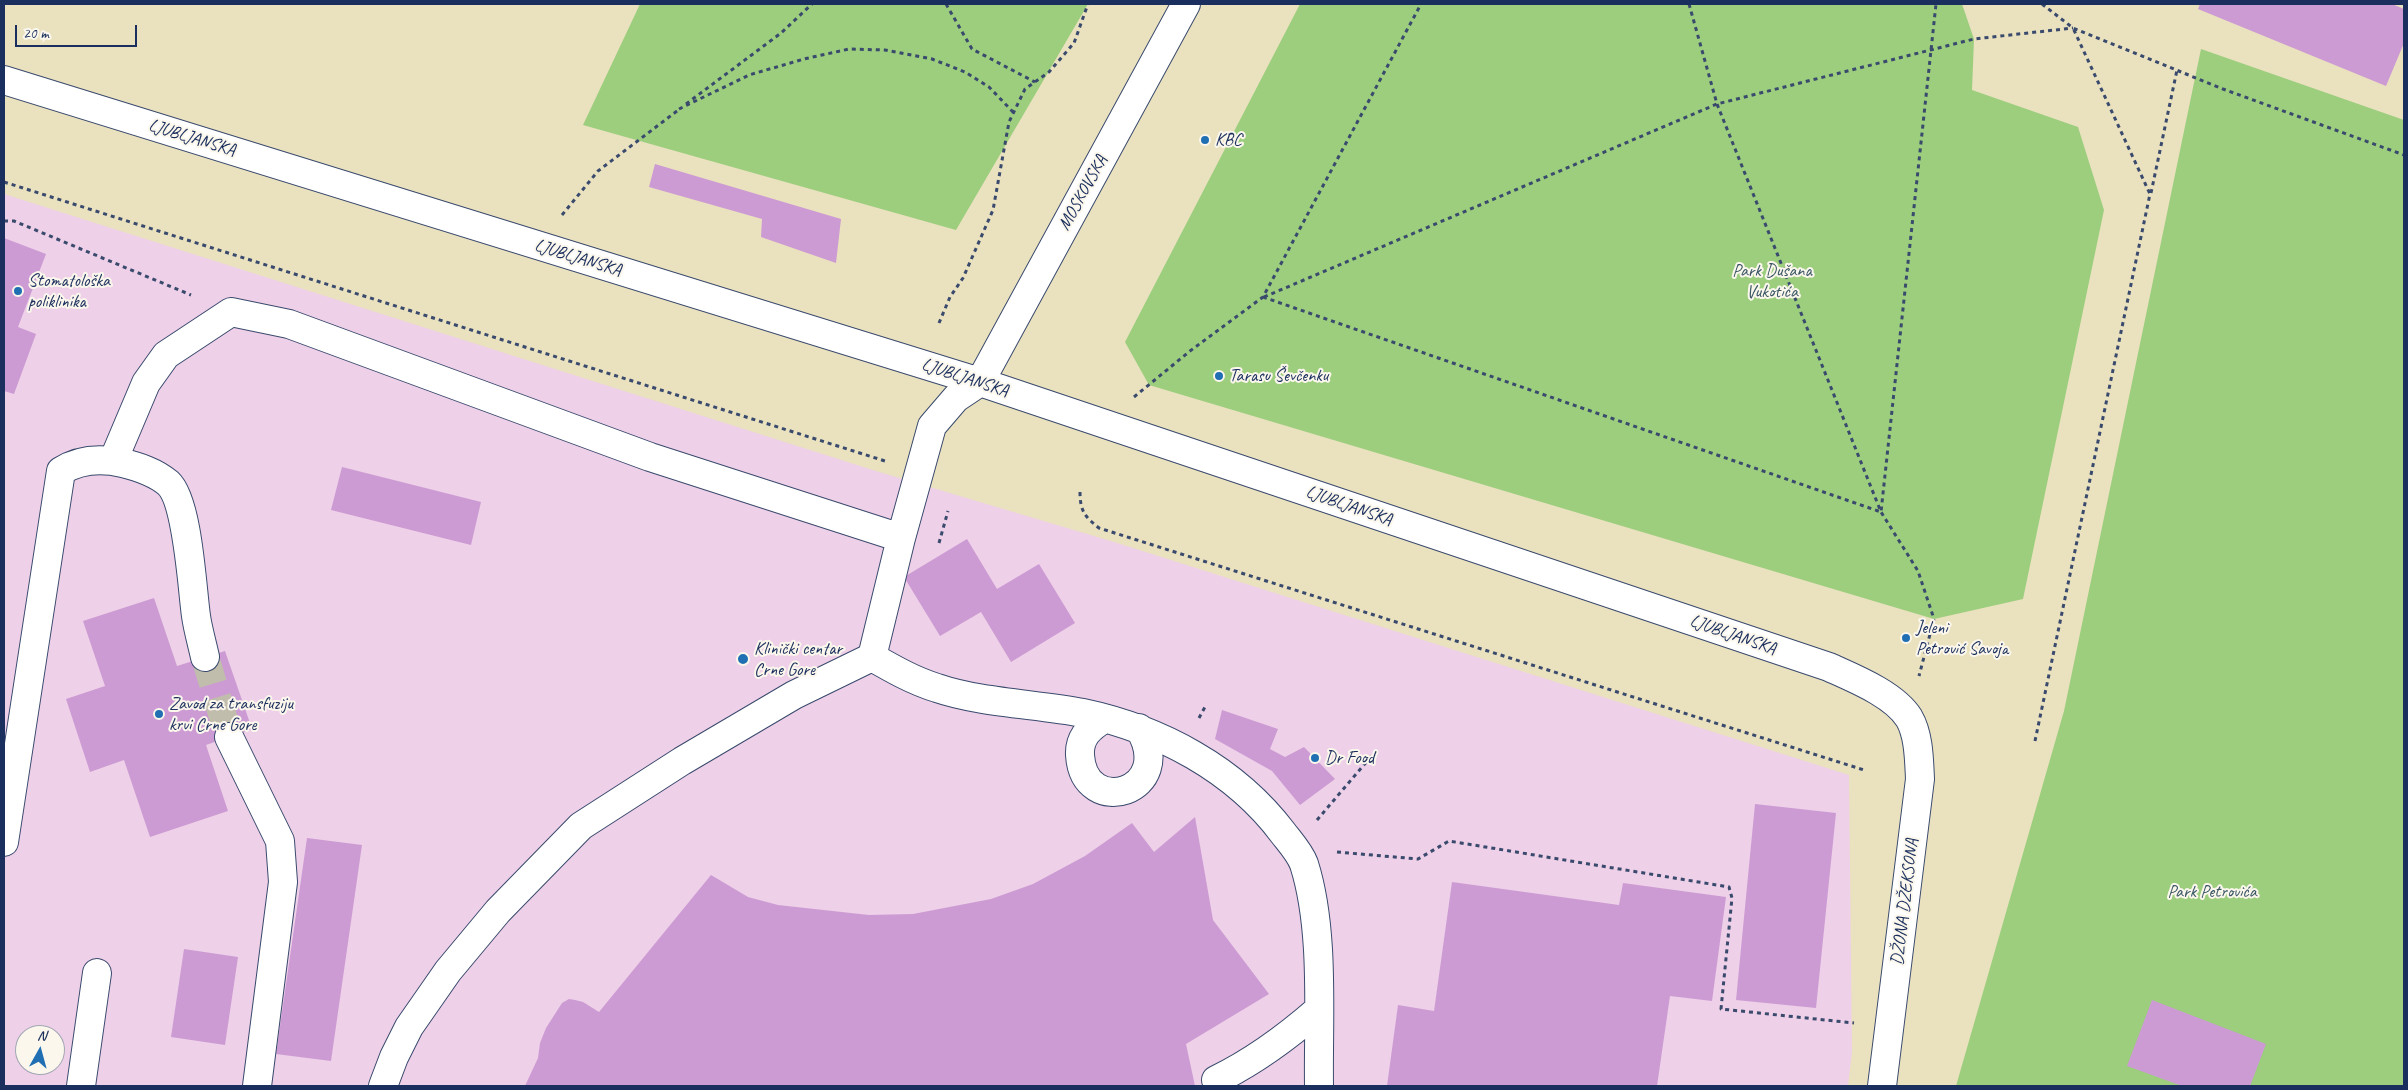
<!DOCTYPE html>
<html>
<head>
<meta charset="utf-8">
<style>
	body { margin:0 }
	#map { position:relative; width:2408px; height:1090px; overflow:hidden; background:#eae1bf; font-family:Caveat,sans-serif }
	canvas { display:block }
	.frame { position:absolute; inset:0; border:5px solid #1b2f5e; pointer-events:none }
	.north { position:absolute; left:15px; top:1025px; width:50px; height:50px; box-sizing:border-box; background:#fbf7ec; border:1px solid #a1a7b3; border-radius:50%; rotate:7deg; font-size:14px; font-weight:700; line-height:20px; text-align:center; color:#1b2f5e }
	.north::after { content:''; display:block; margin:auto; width:18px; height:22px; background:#1f6fb2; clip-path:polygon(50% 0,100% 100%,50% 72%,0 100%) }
	.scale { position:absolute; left:15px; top:25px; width:122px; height:22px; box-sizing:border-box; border:2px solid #1b2f5e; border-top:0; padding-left:6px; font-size:15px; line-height:18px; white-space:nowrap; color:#1b2f5e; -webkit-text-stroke:4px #fbf7ec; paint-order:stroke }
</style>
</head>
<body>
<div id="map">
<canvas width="2408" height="1090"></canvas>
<div class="frame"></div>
<div class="north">N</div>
<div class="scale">20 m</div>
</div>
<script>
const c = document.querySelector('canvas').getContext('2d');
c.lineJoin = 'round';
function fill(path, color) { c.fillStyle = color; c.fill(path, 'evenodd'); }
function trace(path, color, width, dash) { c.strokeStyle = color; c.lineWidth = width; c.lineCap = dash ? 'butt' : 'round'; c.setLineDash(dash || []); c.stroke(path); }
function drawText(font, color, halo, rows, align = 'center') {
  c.font = font + ' Caveat,sans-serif'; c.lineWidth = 4; c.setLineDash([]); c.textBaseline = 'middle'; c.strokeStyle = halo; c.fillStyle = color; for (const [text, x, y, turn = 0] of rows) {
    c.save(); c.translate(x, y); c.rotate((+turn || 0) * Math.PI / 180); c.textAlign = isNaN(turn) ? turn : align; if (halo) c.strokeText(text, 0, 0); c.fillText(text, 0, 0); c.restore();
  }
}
fill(new Path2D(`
	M4,194L876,471L1114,542L1849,775L1852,1052L1848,1086H4ZM25,1035H55V1065H25Z`), '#eed0e8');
fill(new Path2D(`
	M640,4H1088L956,230L583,125Z
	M1300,4H1962L1974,39L1972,90L2078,127L2104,210L2023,599L1934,619L1149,385L1125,342Z
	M2201,49L2404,120V1086H1956L2064,711Z`), '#9cce7e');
fill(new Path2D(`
	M2200,4H2392L2404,9V43L2386,86L2198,9Z
	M655,164L841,219L836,263L761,237L762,219L649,187Z
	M4,238L46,254L18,327L36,334L14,394L4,391Z
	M342,467L481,502L471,545L331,510Z
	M967,539L997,589L1039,564L1075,623L1011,662L981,612L940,636L904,577Z
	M154,598L177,666L225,651L252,729L206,745L228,811L150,837L124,760L90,772L66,699L105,686L83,621Z
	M1222,710L1278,729L1270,749L1285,757L1304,747L1335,779L1300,805L1272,771L1215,739Z
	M1755,804L1836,813L1816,1008L1736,1000Z
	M1195,817L1213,920L1269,994L1186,1044L1195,1086H525L538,1058L540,1043L546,1028L562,1003L569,999L575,1000L583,1002L599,1012L711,875L748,897L778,905L869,915L913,914L991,899L1033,884L1085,856L1132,823L1154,852Z
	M307,838L362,845L331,1061L276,1054Z
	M1452,882L1619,905L1623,883L1726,897L1712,1001L1670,996L1657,1086H1387L1398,1005L1434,1011Z
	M184,949L238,957L225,1045L171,1037Z
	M2152,1000L2266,1044L2250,1086H2182L2127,1066Z`), '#cc9bd3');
trace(new Path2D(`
	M205,657L229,737`), '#c1bdac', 28, [28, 14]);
const minor = new Path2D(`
	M4,80L980,382L1829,667C1853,678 1894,694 1909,718C1919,735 1919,760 1920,779L1882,1086
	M113,461L146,383L166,355L231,312L289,324L650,457L901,538
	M872,657C893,669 914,681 937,688C981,703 1037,704 1083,713C1159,729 1235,769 1283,833C1290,842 1300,853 1304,864C1325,930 1318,1017 1319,1086
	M1104,719C1090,727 1079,737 1080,755C1084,820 1178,792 1139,728
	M229,737L280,841L283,882L257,1086
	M4,842L61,471C80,459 101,458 123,463C139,467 155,472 168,483C188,501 192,588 196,616C198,630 202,643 205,657
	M1216,1080C1255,1061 1286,1038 1318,1010
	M81,1086L97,973
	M383,1086L394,1057L409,1027L448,971L498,911L581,826L682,761L794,695L872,657L901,538L932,426L956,398L980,382L1186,4`);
trace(minor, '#3a4a6d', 30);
trace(new Path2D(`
	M946,4L972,49L1035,82
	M1689,4L1717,104L1881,512L1918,571L1934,619L1919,676
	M2042,4L2073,28L2223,89L2404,155
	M686,104L781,33L812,4
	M679,109L749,75L804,59L849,49L885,50L932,59L965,72L989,87L1014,113
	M4,182L885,461
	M2151,193L2177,70
	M562,215L598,171L681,108
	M4,221H14L191,295
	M1263,297L1881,512L1936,4
	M1264,297L1717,104L1974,39L2073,28
	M939,323L950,297L963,278L993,210L1009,122L1025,89L1049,72L1074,43L1088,4
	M1134,397L1190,351L1263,297L1421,4
	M1080,492C1080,511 1085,517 1099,528L1864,770
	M939,543L948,511
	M1199,718L1206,705
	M2035,741L2150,194L2073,28
	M1317,820L1374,753
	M1337,852L1418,859L1449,841L1729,887L1732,898L1721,1009L1854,1023`), '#3a4a6d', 3, [4, 4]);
trace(minor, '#fff', 28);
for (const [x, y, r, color] of [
	[1205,140,5,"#1f6fb2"],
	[18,291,5,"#1f6fb2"],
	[1219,376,5,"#1f6fb2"],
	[1906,638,5,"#1f6fb2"],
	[743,659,6,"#1f6fb2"],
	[159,714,5,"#1f6fb2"],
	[1315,758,5,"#1f6fb2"]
]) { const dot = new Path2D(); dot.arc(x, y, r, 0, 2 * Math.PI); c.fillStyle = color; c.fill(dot); trace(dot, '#fbf7ec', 2); }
drawText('18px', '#1b2f5e', '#fbf7ec', [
	["LJUBLJANSKA",192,138,17],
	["MOSKOVSKA",1083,193,-61],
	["LJUBLJANSKA",578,258,17],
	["LJUBLJANSKA",965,378,18],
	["LJUBLJANSKA",1349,506,19],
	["LJUBLJANSKA",1733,635,19],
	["DŽONA DŽEKSONA",1905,902,-83]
]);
drawText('18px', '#1b2f5e', '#fbf7ec', [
	["KBC",1215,140],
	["Stomatološka",28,281],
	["poliklinika",28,302],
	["Tarasu Ševčenku",1229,376],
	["Jeleni",1916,628],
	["Petrović Savoja",1916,649],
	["Klinički centar",754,649],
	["Crne Gore",754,670],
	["Zavod za transfuziju",169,704],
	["krvi Crne Gore",169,725],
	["Dr Food",1325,758]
], 'left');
drawText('18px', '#3b5766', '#fbf7ec', [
	["Park Dušana",1772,271],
	["Vukotića",1772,292],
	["Park Petrovića",2212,892]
]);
</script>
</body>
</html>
